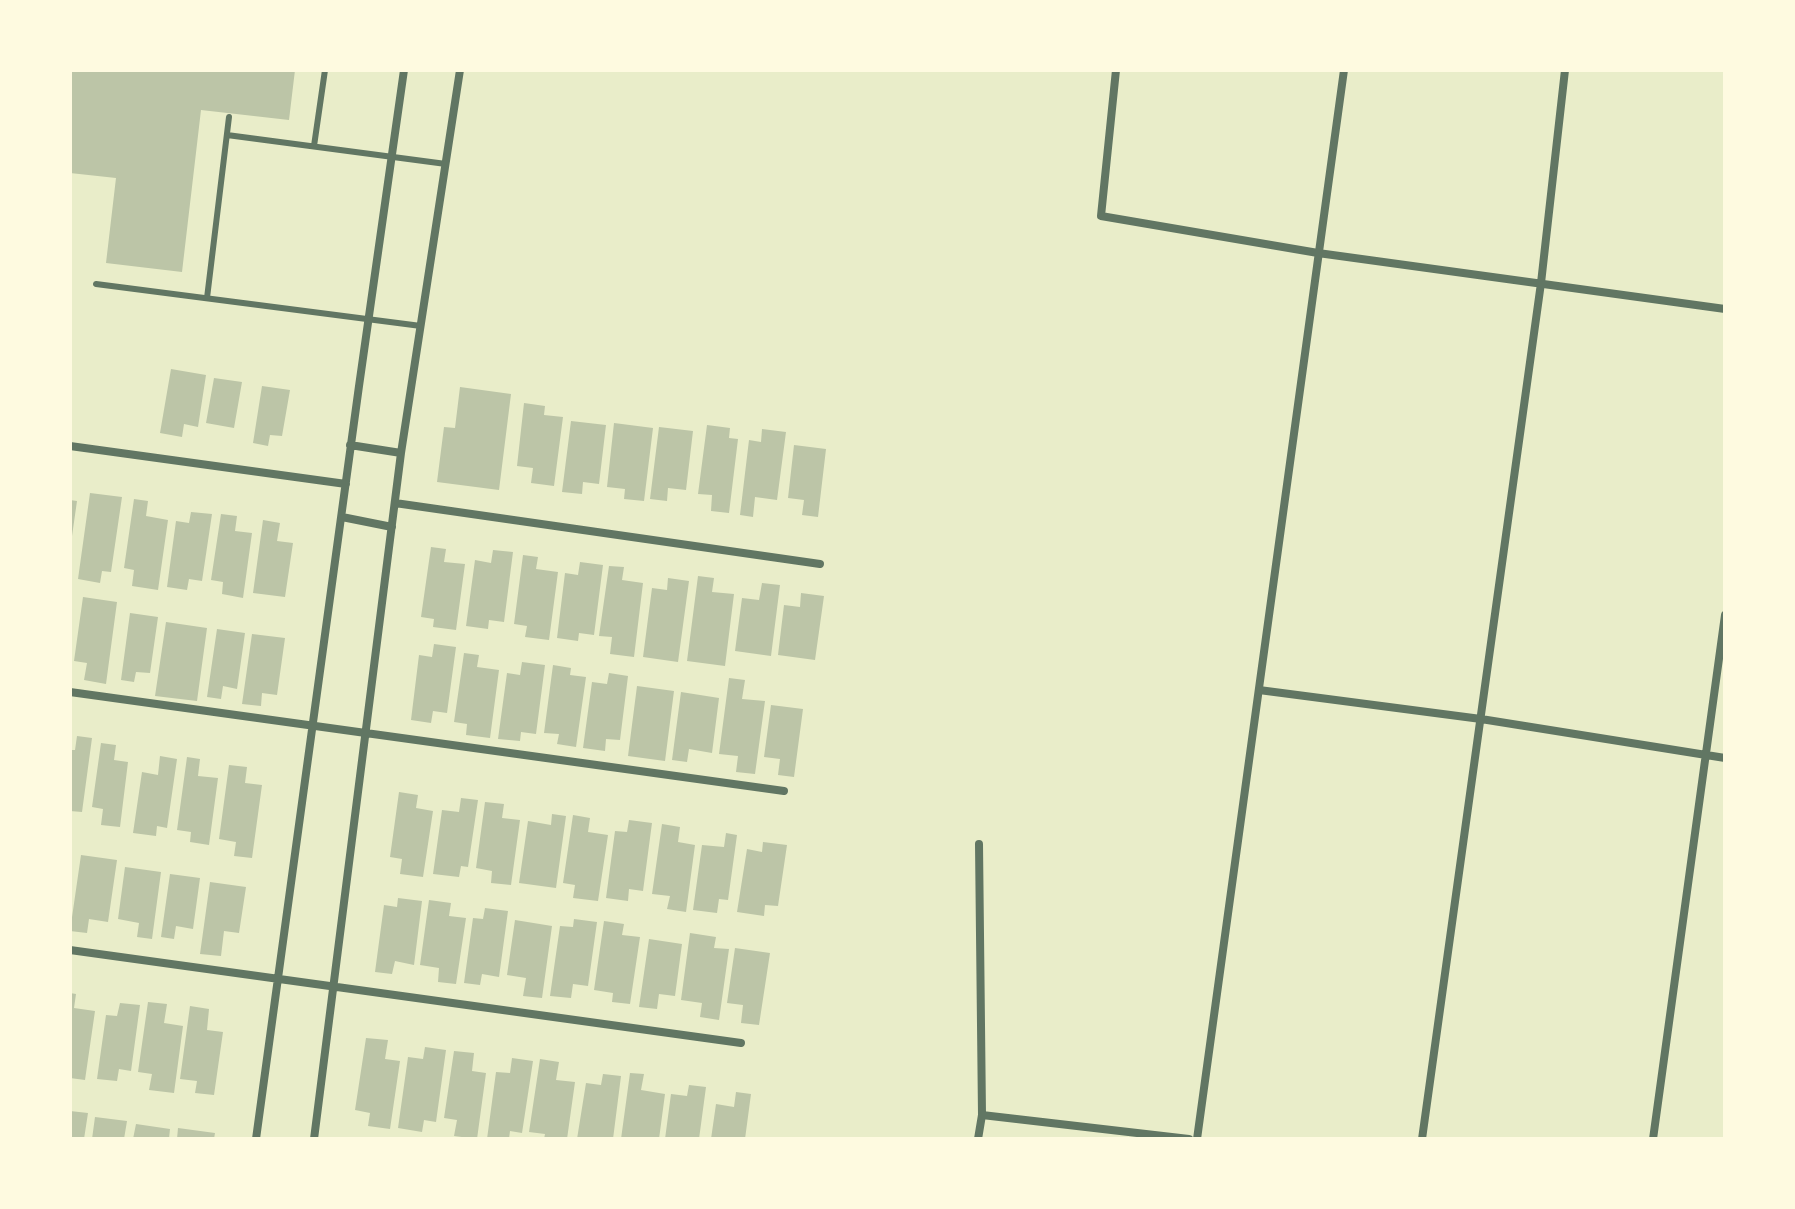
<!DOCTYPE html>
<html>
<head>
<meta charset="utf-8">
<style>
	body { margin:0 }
	#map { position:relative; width:1795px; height:1209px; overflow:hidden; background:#e9edc9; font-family:Jost,sans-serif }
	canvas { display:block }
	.frame { position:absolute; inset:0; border:72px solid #fefae0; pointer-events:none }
</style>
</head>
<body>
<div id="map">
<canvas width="1795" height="1209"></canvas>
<div class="frame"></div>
</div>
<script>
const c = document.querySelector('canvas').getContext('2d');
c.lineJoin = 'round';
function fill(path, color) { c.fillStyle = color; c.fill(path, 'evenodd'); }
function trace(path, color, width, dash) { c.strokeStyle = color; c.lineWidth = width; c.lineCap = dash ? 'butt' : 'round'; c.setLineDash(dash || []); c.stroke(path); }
fill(new Path2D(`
	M70,70H295L289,120L201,110L182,272L106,263L116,178L70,173Z
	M171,369L206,375L198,427L184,424L182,437L160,433Z
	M214,378L242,382L234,428L206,423Z
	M262,386L290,390L282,436L270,435L268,446L253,443Z
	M460,387L511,394L499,490L437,482L444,427L455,428Z
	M524,403L545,406L544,415L563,417L554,486L531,483L533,468L517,466Z
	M571,421L606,425L599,484L583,482L582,494L562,492Z
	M614,423L653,428L644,501L624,499L625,489L607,487Z
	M707,425L730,428L729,438L738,439L729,513L711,511L712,495L698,494Z
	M659,427L693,431L686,490L668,488L667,501L650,499Z
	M762,429L786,432L777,500L755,497L753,517L740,515L749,440L761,442Z
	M794,445L826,449L818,517L802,515L804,500L788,498Z
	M90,493L122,497L111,572L102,571L100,583L78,579Z
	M134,499L148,501L146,516L168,520L158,590L132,586L134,570L124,568Z
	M70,500L77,501L72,536H70Z
	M191,512L212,514L202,581L189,579L187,590L167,587L176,521L189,523Z
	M221,514L237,516L235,531L252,533L243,598L222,594L223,582L211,580Z
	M263,520L280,523L277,541L293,543L285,597L253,593Z
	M431,547L446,549L444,562L465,564L456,630L433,627L434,619L421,617Z
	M493,550L513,552L504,622L489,620L488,629L466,626L475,560L491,563Z
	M523,555L538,557L536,569L558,572L549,640L525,637L527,626L514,624Z
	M580,562L603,565L594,635L579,633L578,641L557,638L565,573L578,575Z
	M609,566L624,567L622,580L643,583L634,657L610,654L612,637L599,636Z
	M698,576L714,578L712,592L734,594L725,666L687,661Z
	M668,578L689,581L678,662L643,657L652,588L667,590Z
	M762,583L780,585L771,656L735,651L742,598L759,600Z
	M801,593L824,596L815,660L778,655L784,605L800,607Z
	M83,597L117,602L106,684L84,680L87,663L74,661Z
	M130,613L158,617L150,673L136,672L134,682L121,680Z
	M166,622L207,628L197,701L155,696Z
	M217,629L245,633L237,689L223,686L221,699L207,697Z
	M252,634L285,638L277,695L262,693L261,706L242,704Z
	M434,644L456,647L447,713L433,711L431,723L411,720L419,655L432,657Z
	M464,653L479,655L477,667L499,670L490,738L466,735L467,724L454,722Z
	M522,662L545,665L536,734L521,732L520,741L498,739L507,673L520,675Z
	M553,665L571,668L570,675L586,677L576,747L557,744L559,734L544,733Z
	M609,673L628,676L620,740L606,739L605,751L583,748L592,682L607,684Z
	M729,678L745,680L742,699L765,701L755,774L736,772L738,756L719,754Z
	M637,686L674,691L665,761L628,756Z
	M681,692L719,698L712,753L689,749L687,762L672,760Z
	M771,705L803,709L794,777L778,775L780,759L764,757Z
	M77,736L92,738L82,812L70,811V750H75Z
	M101,743L116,745L114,760L128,762L120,827L101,825L103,809L92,807Z
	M160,756L177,759L167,828L157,826L156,836L133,833L142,772L158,775Z
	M187,757L200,759L198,776L218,778L209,845L190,842L191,832L177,830Z
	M229,765L247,767L245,783L262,785L252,858L234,856L236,842L219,839Z
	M399,792L418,795L416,808L433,811L423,877L400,874L402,859L390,857Z
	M461,798L478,800L468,867L461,866L459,877L433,874L442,810L459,812Z
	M485,802L504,804L502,818L520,820L511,885L491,883L492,871L476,868Z
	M552,814L566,816L556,888L519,883L528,821L551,825Z
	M573,815L590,818L588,832L608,835L598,901L573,898L575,885L563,883Z
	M629,820L652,823L643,891L629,889L628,901L606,898L615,831L627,832Z
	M662,824L680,827L678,842L695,845L686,912L667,909L670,896L652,894Z
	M726,833L737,835L728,900L719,899L717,913L693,910L702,845L724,847Z
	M763,842L787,845L778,906L765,905L764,916L737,912L747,849L762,852Z
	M81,855L117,860L108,922L89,919L87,933L70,931Z
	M125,867L161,872L152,939L137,937L139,923L118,919Z
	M170,874L200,878L193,929L176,926L174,939L161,937Z
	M210,882L246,887L239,933L224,931L221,956L200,954Z
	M398,898L422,901L414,965L395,961L392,974L375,972L384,905L397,907Z
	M429,900L451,903L449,916L466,918L456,984L438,982L439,968L420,965Z
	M485,908L508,911L499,977L482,974L480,985L464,983L473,918L483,919Z
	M574,919L597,922L588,986L573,984L571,998L550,996L560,926L573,927Z
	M515,920L552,926L542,998L523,996L526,978L507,975Z
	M604,921L624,924L622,935L640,937L630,1004L612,1002L613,993L594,990Z
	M690,933L716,937L714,948L729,949L719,1020L700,1017L702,1003L681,1000Z
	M649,939L682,944L675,996L659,994L657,1009L639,1007Z
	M735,948L770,953L759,1025L741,1023L743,1005L727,1003Z
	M70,993L76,994L74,1008L95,1011L85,1080L70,1078Z
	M148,1002L167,1004L164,1023L183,1026L174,1093L149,1090L152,1074L138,1072Z
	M120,1003L140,1005L131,1071L119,1069L117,1081L97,1079L106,1015L117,1016Z
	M190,1006L209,1009L207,1030L223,1032L214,1095L195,1093L197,1081L180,1079Z
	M366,1038L388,1040L385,1059L400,1061L390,1129L368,1126L370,1113L355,1110Z
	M425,1047L446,1050L436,1122L424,1120L422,1132L398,1128L408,1057L423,1059Z
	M454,1051L474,1053L472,1071L486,1073L477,1139L454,1136L457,1120L444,1118Z
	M512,1058L533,1061L522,1133L510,1131L509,1139H487L496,1072L510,1073Z
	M540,1059L559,1062L556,1080L575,1082L567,1139H544L545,1134L529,1132Z
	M630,1073L644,1074L641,1090L665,1094L659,1139H621Z
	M603,1074L621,1076L613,1139H577L586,1083L601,1085Z
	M689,1085L706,1087L699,1139H665L671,1094L687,1096Z
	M736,1092L751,1094L745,1139H711L716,1104L734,1107Z
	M70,1111L88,1113L84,1139H70Z
	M95,1117L127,1121L124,1139H92Z
	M136,1124L170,1129L169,1139H133Z
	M178,1128L215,1133L214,1139H177Z`), '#bcc5a7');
trace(new Path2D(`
	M227,135L446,164
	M314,146L325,70
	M96,284L421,326
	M207,298L229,117`), '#617663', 6);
trace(new Path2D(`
	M1116,70L1101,216L1318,253L1725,309
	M350,445L401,453
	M70,446L346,484
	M395,503L820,564
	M342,517L392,527
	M1259,690L1481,719L1725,758
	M70,692L784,791
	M70,950L741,1043
	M982,1115L1189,1139
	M256,1139C305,783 352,426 404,70
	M314,1139L401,453L460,70
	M978,1139L982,1115L979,844
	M1197,1139L1344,70
	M1422,1139L1541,283L1565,70
	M1653,1139L1725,615`), '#617663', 8);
</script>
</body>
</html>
